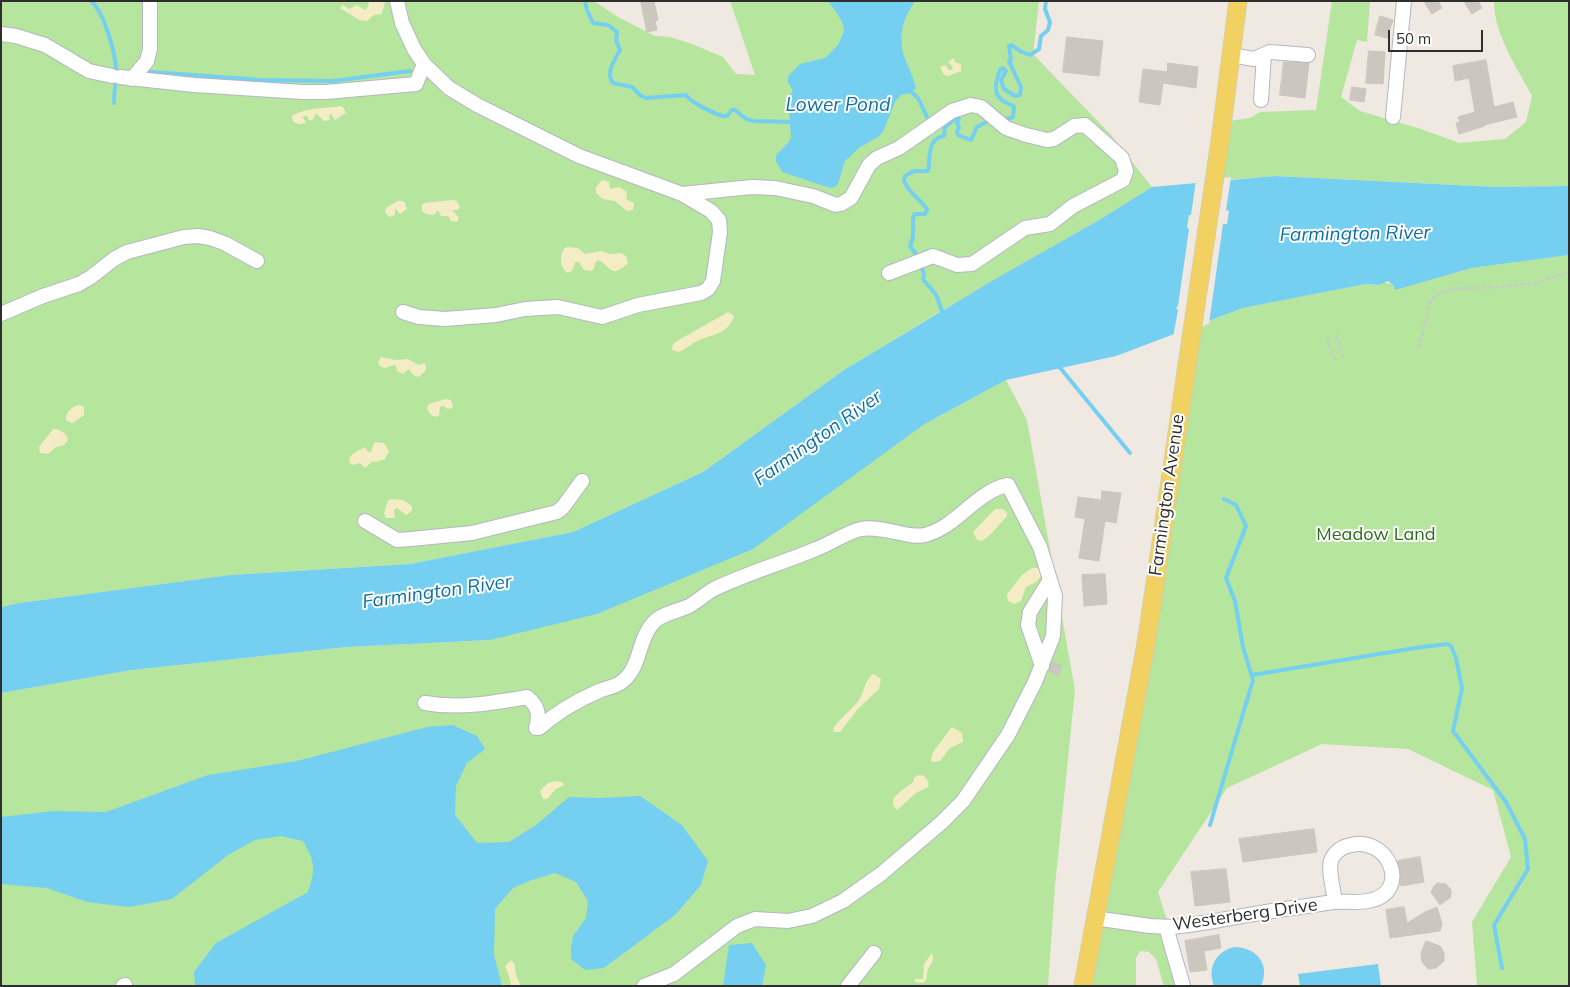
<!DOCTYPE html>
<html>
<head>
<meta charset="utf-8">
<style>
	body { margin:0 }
	#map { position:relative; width:1570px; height:987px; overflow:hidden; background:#efe9e1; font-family:Mulish,sans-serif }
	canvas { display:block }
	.frame { position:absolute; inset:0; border:2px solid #2e2e2e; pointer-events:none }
	.scale { position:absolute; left:1388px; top:30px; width:95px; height:22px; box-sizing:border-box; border:2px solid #2e2e2e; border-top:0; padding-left:6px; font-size:15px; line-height:18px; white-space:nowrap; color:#2e2e2e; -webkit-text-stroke:4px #fff; paint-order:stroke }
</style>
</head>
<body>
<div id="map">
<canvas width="1570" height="987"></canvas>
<div class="frame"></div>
<div class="scale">50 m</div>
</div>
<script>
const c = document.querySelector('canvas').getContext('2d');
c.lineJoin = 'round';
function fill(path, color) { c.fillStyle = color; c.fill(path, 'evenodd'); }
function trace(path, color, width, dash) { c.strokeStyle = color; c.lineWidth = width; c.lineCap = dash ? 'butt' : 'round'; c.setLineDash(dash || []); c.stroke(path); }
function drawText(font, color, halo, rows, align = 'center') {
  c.font = font + ' Mulish,sans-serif'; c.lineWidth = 4; c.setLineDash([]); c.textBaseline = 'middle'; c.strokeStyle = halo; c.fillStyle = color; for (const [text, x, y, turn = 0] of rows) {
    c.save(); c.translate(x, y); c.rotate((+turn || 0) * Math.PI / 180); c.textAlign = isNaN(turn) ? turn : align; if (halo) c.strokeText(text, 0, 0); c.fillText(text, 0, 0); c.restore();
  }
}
fill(new Path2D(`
	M1,1H594L618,17L655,36L670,37L692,44L723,57L736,74L755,75L730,1H1039L1033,54L1111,135L1152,187L1099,220L941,311L844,370L703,472L573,532L410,564L230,575L19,603L1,607Z
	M1332,1H1370L1367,42L1357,40L1341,97L1360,111L1421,129L1459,143L1505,139L1526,122L1532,96C1517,67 1494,35 1494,1H1569V186L1496,187L1275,176L1214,181L1223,122L1250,118L1260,112L1316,110Z
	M1569,255V986H1477L1472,922L1511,857L1493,790L1408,749L1322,744L1227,788L1158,892L1188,986H1164L1156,959L1149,952L1140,951L1136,958V986H1083L1192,328L1243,308L1366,284L1379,285L1383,282L1404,287L1472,268Z
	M1006,380L1027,420L1075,690L1055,886L1048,986H1V693L132,670L347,647L490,640L923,425Z`), '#b6e59e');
fill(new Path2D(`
	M369,1H385L382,14L374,15L367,21L359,20L340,8L343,5L349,9L357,5L365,10L368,7Z
	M954,58L955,62L961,64V71L948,76L944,75L940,67L945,65L949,70H952L953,67L948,62Z
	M340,106L343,107L346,113L335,120L331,114L329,115L330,120L324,121L316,113C314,116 315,121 309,120L307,116H304L303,118L306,122C302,126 294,124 292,119V116C306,107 324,109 340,106Z
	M602,180L609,182L610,189L619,187L627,192L626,199L634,203L633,210L627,211L615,201L603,199L596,193V187Z
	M452,200L457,201L460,207L458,210H452L459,218L457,222L451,221L448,216H441L438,210L434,215L426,214L422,211V205L424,203Z
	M397,201H402L405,203L407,209L400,214L395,208V215L389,217L385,212L386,208Z
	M566,247L578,248L585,254L601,251L610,254L621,253L626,256L628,263C609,280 612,266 598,260L595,263L594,269L591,271L584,270L579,262H575L572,271L567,273C559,266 559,253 566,247Z
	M728,312L733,315L734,317C727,334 714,334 699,340C692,343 686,349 679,352L672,350L673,344L677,341Z
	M381,357L396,360L408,359L418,365L425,363L426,370L419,377L413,375L409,369L403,374L397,371L396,366L394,365L385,368L380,366L378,362Z
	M446,399L451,400L453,406L452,408L448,409L443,406L440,407L439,416C433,418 429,414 427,408L429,404Z
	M79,405L84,407V415L73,423H71L66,420C65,413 72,406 79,405Z
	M53,429C59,428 68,434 68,440L64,445L56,447L48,454L40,453L39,447Z
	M376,442L384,443L389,451L385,459L376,462L373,461L365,468L360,463L354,465L350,463L349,458L354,453L365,447L368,452H371L374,443Z
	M391,499L403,500L412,506V511L406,515L397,508L394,510L395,518H386L384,514L388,500Z
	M995,509H1003L1007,513V516L991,534L982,541L977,540L973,532Z
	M1032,568H1037L1041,570L1042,575L1036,582L1026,587L1021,601L1014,604L1008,601L1007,594L1022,575Z
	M874,674L881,679L879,689L858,709L840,732H835L833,730C835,722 853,709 859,700C864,693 865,678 874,674Z
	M952,727L962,733L963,742L950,748L940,761L932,762L931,760L933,752Z
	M918,775C925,775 927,778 929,784L928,787L916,793L897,810C884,798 906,789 914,781V778Z
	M556,781L562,782L564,785L556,789L547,799H543L540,791L548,783Z
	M932,953C935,961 931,962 928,969C925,976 930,977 923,983L915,982V979H923L924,964Z
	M511,960C517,965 514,968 516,974C517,979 520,981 520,986H511L509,976L505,966Z`), '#f3ecc5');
fill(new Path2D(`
	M828,1H915C902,20 897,39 906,61C909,70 914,78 916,88L910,93L901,95L895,102L883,132L878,137L860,147L845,161L838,184L835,187L830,188L782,172L776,161V155L788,143L791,138L788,98L793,91L788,82V76L800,64L825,58L838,45L844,31L843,24L837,13Z
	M1275,176L1496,187L1569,186V255L1472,268L1395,290L1394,286L1388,281L1379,285L1366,284L1243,308L1116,356L1006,380L923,425L753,549L597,614L490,640L347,647L132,670L1,693V607L19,603L230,575L410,564L573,532L703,472L844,370L990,282L1099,220L1152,187Z
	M453,725L477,736L485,749L467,763L456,786L455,815L477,843L509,842L536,825L569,797L599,798L640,796L682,825L708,861L701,885L675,915L604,968L585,970L571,959V949L573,936L586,918L588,901L576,882L555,873L532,880L513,888L495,909L494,955L502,986H195L194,972L216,943L308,892C316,869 315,862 303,841L281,836L255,840L228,855L172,899L129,907L87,902L47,888L1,884V817L53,811L106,812L208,775L297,761L427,727Z
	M752,943L766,965L762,986H723L729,945Z
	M1234,947C1256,947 1271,964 1261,986H1214C1207,967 1216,952 1234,947Z
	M1378,964L1381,986H1300L1298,974Z`), '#75cff0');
fill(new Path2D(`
	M1231,177L1226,210L1229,211L1227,224H1223L1209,324L1173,337L1178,310L1176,308L1178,306L1189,229L1187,228L1189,215H1191L1196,180Z`), '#efe9e1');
trace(new Path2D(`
	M91,1C104,12 116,54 116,71C116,81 114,92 114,103
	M585,1L587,10L593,23L608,25L617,32L616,40L620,50C615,60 605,72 613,83L632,87L641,96L646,98L686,95C691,103 713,113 723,116H727L732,110H735L746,119L754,121L793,122
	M145,74L151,72L261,80L333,81L410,71
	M908,89L918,98L929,121
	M1002,117L1007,119L1013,117L1014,107C1010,103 1007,104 1003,101C992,93 996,80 1000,70L1003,68L1006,71L1001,80L1004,89L1015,96L1020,95L1021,87L1009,61H1011L1009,46L1011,45L1022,52L1030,55L1039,49L1041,36L1048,30L1050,22L1045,9L1046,1
	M919,258L910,246L913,237V218L915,214H925L927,210C924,201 908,194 904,180L905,176L914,171H928C931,158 926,139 944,136L945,127L956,118L959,119L957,122L959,128L957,131L958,135L971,140L977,127L990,120
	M921,265L924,275L923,279C927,285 935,292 937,297C940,303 939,308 944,313
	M1057,364L1130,453
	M1252,675L1415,648L1447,644L1451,646L1456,658L1462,688L1453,731L1506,802L1525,839L1528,869L1494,925L1502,968
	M1210,825L1253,680L1243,647L1235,601L1226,578L1246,526L1236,505L1224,499`), '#75cff0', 4);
const building = new Path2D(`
	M641,1H654L658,20L655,21L657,30L647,32Z
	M1424,1H1438L1442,8L1432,14Z
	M1464,1H1478L1482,8L1472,14Z
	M1380,16L1393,20L1387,38L1375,35Z
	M1067,37L1103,41L1099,76L1063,72Z
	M1369,51L1385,52L1383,84L1366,83Z
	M1486,60L1494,107L1513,102L1517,117L1484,125L1485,126L1459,134L1456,123L1460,122L1458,117L1475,112L1469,78L1455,81L1453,66Z
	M1284,62L1309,63L1305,98L1280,95Z
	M1168,63L1198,67L1196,88L1163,83L1160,105L1139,102L1143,69L1167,72Z
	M1352,87L1366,89L1364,102L1350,100Z
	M1102,491L1121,493L1116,523L1105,521L1099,561L1079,558L1085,519L1075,517L1078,497L1101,500Z
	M1105,574L1107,604L1084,606L1082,575Z
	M1052,662L1062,665L1058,675L1049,671Z
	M1314,829L1317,852L1243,862L1239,839Z
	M1420,857L1424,882L1401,886L1398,861Z
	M1226,869L1230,902L1195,906L1191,872Z
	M1438,883L1446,884L1451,890V894L1450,898L1440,905L1431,892L1434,886Z
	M1404,907L1407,923L1425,912L1437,907L1442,924L1440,931L1390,938L1386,910Z
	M1219,935L1221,948L1204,951L1207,970L1190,972L1185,941Z
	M1426,941L1440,946L1444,953V961L1436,968L1428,969L1422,962L1421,954Z`);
fill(building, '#cbc7bf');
trace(building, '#cbc5ba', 1);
const minor = new Path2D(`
	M397,1L402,23L414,49L424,64L449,88L477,105L579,156L682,194L711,211L719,220L720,232L713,281L708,289L701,293L638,305L602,317L558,307L525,309L496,315L445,319L419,317L403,312
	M1,34L16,36L45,45L89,71L112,76
	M1231,55L1254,59L1270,52L1308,55
	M120,77L194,85L303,92H326L416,84L424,64
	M132,79L147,61L150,49V1
	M1261,100L1264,55
	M1393,117L1404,1
	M682,194L752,187L775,188L813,196L836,205L841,204L851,198L869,165L877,158L899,148L952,111L971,105L981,107L1006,128L1026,135L1047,140L1054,139L1074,126L1085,125L1122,158L1126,171L1123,180L1073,206L1050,224L1025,228L972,264L957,265L933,256L889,273
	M1,314L43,296L79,284L91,277L114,259L127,252L184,237L198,236L210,238L224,243L257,261
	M365,521L397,540L411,539L472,533L557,512L563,507L582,481
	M1042,666L1028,625L1030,612L1050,580
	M425,703C459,709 493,703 527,697C538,706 540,714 536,728H539C556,713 578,700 599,691C606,688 614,687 620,683C642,669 637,638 655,621C663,613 679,611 689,606C698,601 705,594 714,589C747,573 783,563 816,549C830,544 847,532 861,529C883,525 908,539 925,535C957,527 976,491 1008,485L1040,547L1055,596L1053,636L1035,682L1008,735L963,801L941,823L881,874L843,901L812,916L788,921L755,919L737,926L674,974L644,986
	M1094,918L1150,926L1173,927C1211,923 1248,914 1285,909C1302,907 1318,904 1334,902C1346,901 1357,903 1368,901C1414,893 1388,832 1347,846C1340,848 1333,854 1331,861C1328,870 1334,892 1335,902
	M1166,927L1183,986
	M123,986L125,985
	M848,986L874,953`);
const major = new Path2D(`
	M1083,986L1147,638L1220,141L1238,1`);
trace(minor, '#b4b7c1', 16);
trace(major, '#c9c9c9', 19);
trace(new Path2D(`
	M1336,335L1344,359
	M1327,338L1335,360
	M1419,348L1431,299L1438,294L1449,289L1499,287L1536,283L1569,272`), '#c9c9c9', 2.5, [4, 2.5]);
trace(minor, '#fff', 14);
trace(major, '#f2d163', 18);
drawText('18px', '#2e2e2e', '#fff', [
	["Farmington Avenue",1167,495,-82],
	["Westerberg Drive",1245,915,-8]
]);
drawText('18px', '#2c6e1b', '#fff', [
	["Meadow Land",1376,535]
]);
drawText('italic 19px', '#0d6fa3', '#fff', [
	["Lower Pond",838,105],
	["Farmington River",1355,234,-1],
	["Farmington River",818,438,-35],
	["Farmington River",437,592,-8]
]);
</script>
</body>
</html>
